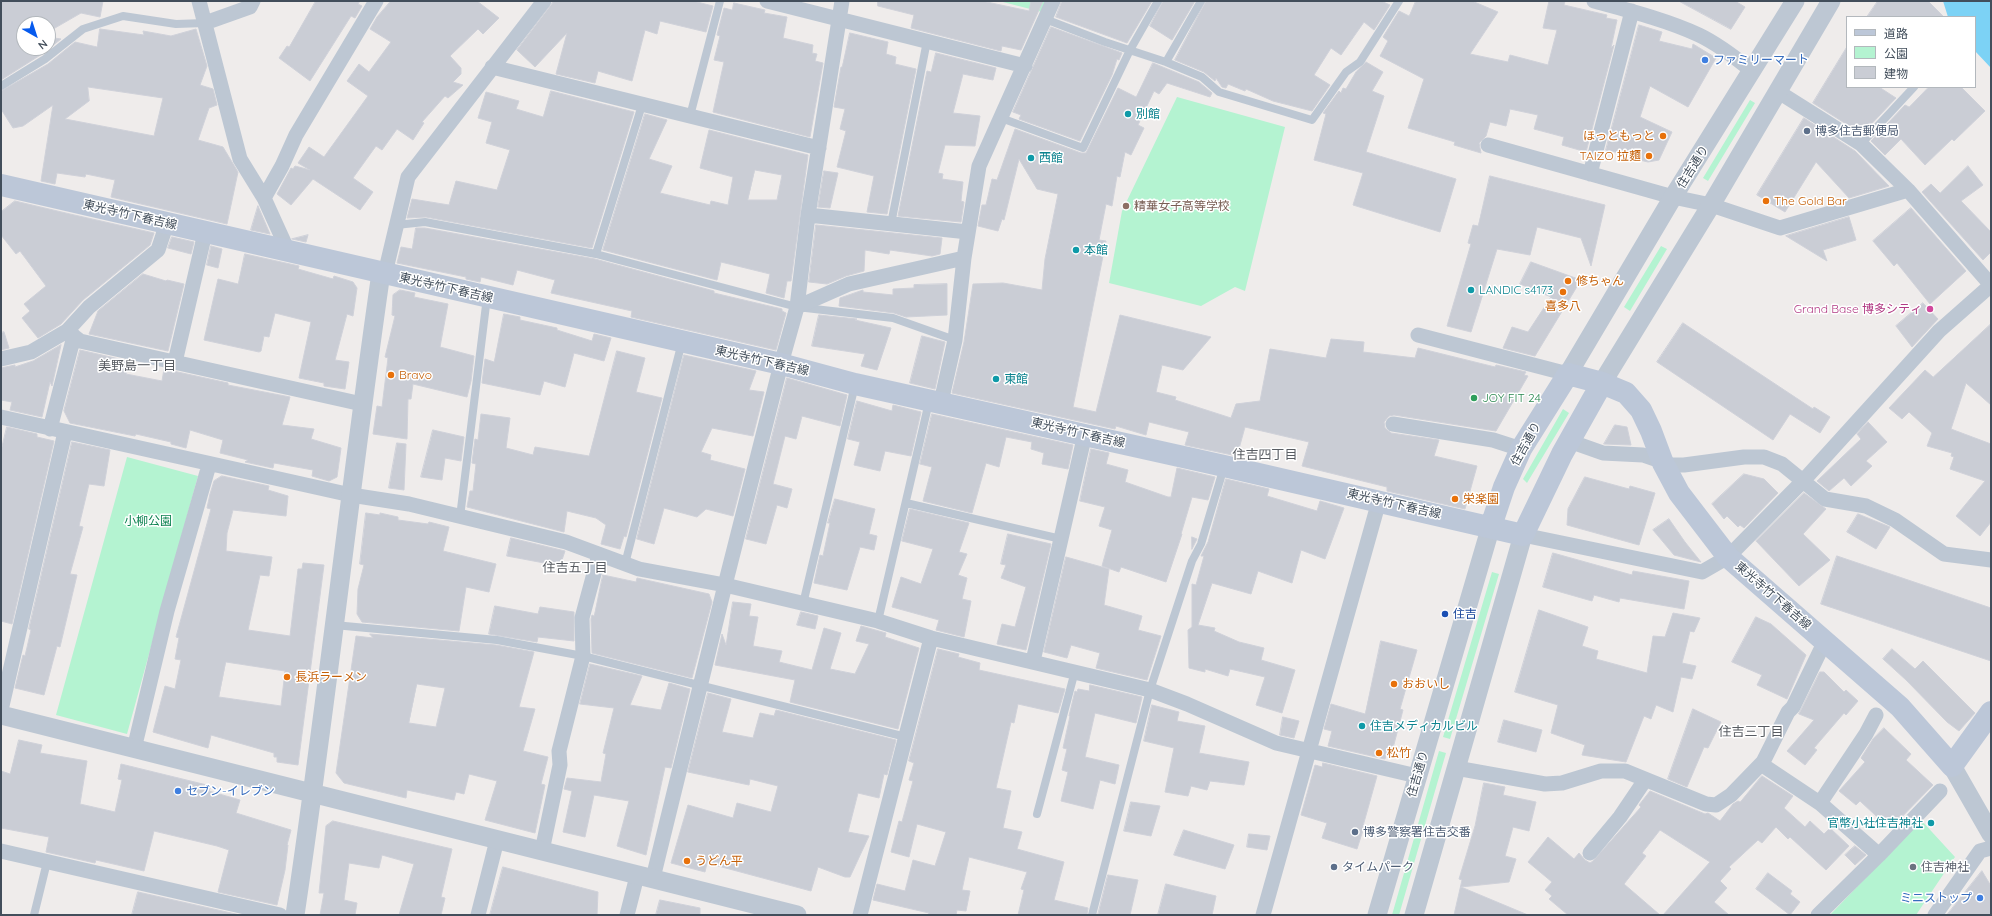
<!DOCTYPE html>
<html>
<head>
<meta charset="utf-8">
<style>
	body { margin:0 }
	#map { position:relative; width:1992px; height:916px; overflow:hidden; background:#efeceb; font-family:Quicksand,"Noto Sans JP",sans-serif }
	canvas { display:block }
	.frame { position:absolute; inset:0; border:2px solid #424e5b; pointer-events:none }
	.legend { position:absolute; left:1846px; top:16px; width:130px; height:72px; box-sizing:border-box; background:#fff; border:1px solid #b3b8bd; margin:0; padding:5px 7px; list-style:none; font-size:12px; color:#424e5b }
	.legend li { display:flex; align-items:center; gap:8px; height:20px }
	.legend b { width:20px; border:1px solid #b3b8bd }
	.north { position:absolute; left:16px; top:16px; width:40px; height:40px; box-sizing:border-box; background:#fff; border:1px solid #b3b8bd; border-radius:50%; rotate:141deg; font-size:11px; font-weight:700; line-height:16px; text-align:center; color:#424e5b }
	.north::after { content:''; display:block; margin:auto; width:14px; height:18px; background:#065aee; clip-path:polygon(50% 0,100% 100%,50% 72%,0 100%) }
</style>
</head>
<body>
<div id="map">
<canvas width="1992" height="916"></canvas>
<div class="frame"></div>
<ul class="legend">
<li><b style="height:5px;background:#bcc7d8"></b>道路</li>
<li><b style="height:11px;background:#b4f3d1"></b>公園</li>
<li><b style="height:11px;background:#cacdd5"></b>建物</li>
</ul>
<div class="north">N</div>
</div>
<script>
const c = document.querySelector('canvas').getContext('2d');
c.lineJoin = 'round';
function fill(path, color) { c.fillStyle = color; c.fill(path, 'evenodd'); }
function trace(path, color, width, dash) { c.strokeStyle = color; c.lineWidth = width; c.lineCap = dash ? 'butt' : 'round'; c.setLineDash(dash || []); c.stroke(path); }
function drawText(font, color, halo, rows, align = 'center') {
  c.font = font + ' Quicksand,"Noto Sans JP",sans-serif'; c.lineWidth = 3; c.setLineDash([]); c.textBaseline = 'middle'; c.strokeStyle = halo; c.fillStyle = color; for (const [text, x, y, turn = 0] of rows) {
    c.save(); c.translate(x, y); c.rotate((+turn || 0) * Math.PI / 180); c.textAlign = isNaN(turn) ? turn : align; if (halo) c.strokeText(text, 0, 0); c.fillText(text, 0, 0); c.restore();
  }
}
fill(new Path2D(`
	M999,1H1048L1042,12Z
	M1177,97L1285,127L1245,291L1235,287L1201,306L1109,283L1122,211Z
	M1750,100L1755,103L1708,181L1703,178Z
	M1661,246L1667,249L1630,311L1624,307Z
	M1563,409L1569,413L1527,483L1523,479Z
	M127,457L198,476L127,734L56,715Z
	M1492,572L1499,574L1450,739L1443,737Z
	M1439,751L1446,753L1399,915H1392Z
	M1921,820L1955,857L1916,915H1830Z`), '#b4f3d1');
fill(new Path2D(`
	M1943,1H1991V68L1975,51V17H1948Z`), '#7cd2f5');
const building = new Path2D(`
	M1,1H103L100,17L81,13L48,32V24H24V48H48V37L61,39L42,54L1,80Z
	M316,1H360L358,4L362,6L355,18L351,16L310,81L279,58L287,46L289,47Z
	M391,1H477L499,18L483,34L478,29L450,56L461,68V74L453,82L463,85L448,98L445,96L422,122L424,123L413,140L397,129L382,150L376,146L353,178L373,192L360,210L313,179L291,205L277,194L290,170L291,168L293,169L295,166L310,170L298,163L309,147L324,157L368,96L347,81L359,64L369,72L391,42L370,29L377,17Z
	M554,1H693L713,6L706,32L660,21L657,34L645,30L632,81L598,71L595,83L556,74L567,33L535,67L517,50Z
	M878,1H982L1029,11L1031,1H1043L1021,50L1002,46L1001,51L911,28L914,15L878,6Z
	M1062,1H1152L1127,43L1056,17Z
	M1163,1H1195L1172,40L1150,26Z
	M1206,1H1381L1390,5L1374,30L1364,22L1341,55L1331,48L1314,75L1330,85L1312,111L1273,101L1246,89L1245,91L1228,84L1226,88L1222,87L1216,78L1215,81L1204,72L1175,60Z
	M1416,1H1472L1498,12L1470,54L1508,62L1510,55L1548,65L1557,30L1543,28L1549,1H1565L1564,5L1607,15L1606,18L1617,20L1611,48L1614,45L1586,152L1562,145L1564,137L1534,129L1538,115L1510,109L1506,126L1490,122L1486,136L1479,143L1481,153L1454,145L1455,142L1408,128L1424,79L1380,56L1388,41L1383,37L1399,11L1409,16Z
	M1679,1H1735L1745,7L1731,29Z
	M1878,1H1928L1944,17H1867Z
	M734,3L765,10L764,13L787,17L783,38L813,45L812,53L817,54L815,61L823,63L810,137L713,112L724,62L714,60L720,36L717,35L724,8L732,10Z
	M1639,25L1662,32L1659,41L1692,49L1693,44L1716,58L1688,107L1650,86L1640,117L1672,132L1659,160L1648,162L1627,157L1628,155L1606,150Z
	M1051,27L1122,53L1119,60L1117,59L1112,75L1080,141L1019,119L1021,115L1013,112Z
	M100,29L144,35L143,31L171,36L196,29L207,66L200,85L213,89L217,105L209,108L198,140L223,147L238,172L227,224L111,197L115,180L86,174L85,177L57,173L55,184L41,181L53,105L23,126L13,128L1,109V91L48,64L75,42L97,47ZM88,87L163,98L154,136L65,119L89,101Z
	M850,33L888,42L886,54L896,57L895,64L916,69L887,214L867,212L874,176L837,167L846,131L840,129L845,109L834,107L841,67H842Z
	M1847,47V87H1879L1896,98L1862,134L1813,103Z
	M936,53L996,68L993,80L963,74L953,113L980,116L975,146L945,145L938,173L943,174L942,179L963,182L961,201L964,202L961,222L898,216L927,71L931,72Z
	M1366,62L1383,72L1372,91L1384,96L1366,152L1456,179L1440,232L1353,205L1363,173L1314,160L1326,114L1323,113L1339,91L1341,93L1343,88L1346,89L1356,72Z
	M1153,63L1199,82L1212,93L1210,97L1167,83L1159,94L1154,91L1138,125L1144,128L1131,155L1125,152L1120,177L1117,176L1112,206L1106,204L1099,240L1106,241L1073,407L1096,412L1120,315L1211,337L1183,370L1162,365L1156,392L1176,397L1175,400L1231,418L1236,404L1260,401L1270,349L1326,358L1331,339L1364,342L1363,352L1415,358L1418,348L1495,367L1496,365L1526,372L1524,375L1528,376L1496,431L1394,415L1389,416L1384,422L1385,428L1391,433L1439,440L1434,456L1477,466L1465,509L1387,491V487L1302,466L1309,442L1245,427L1237,456L1185,445L1189,432L1149,422L1146,435L1116,426L1115,429L952,393L964,342L973,284L1003,283L1042,290L1045,259L1058,194L1037,189L1019,159L1004,220L1002,219L998,231L978,226L982,205H986L992,179L997,180L1015,129L1081,153H1086L1118,88L1136,97Z
	M1929,87H1961L1985,111L1954,141L1952,139L1925,165L1901,139L1885,155L1871,141L1905,105L1909,107Z
	M551,91L634,112L592,248L426,217L407,218L412,199L449,205L456,181L497,190L510,150L486,143L492,122L478,118L486,92L519,101L516,109L543,117Z
	M645,114L667,120L649,159L672,166L660,193L710,205L711,201L728,205L733,177L700,168L709,130L808,155L791,281H787L784,298L766,293L770,274L721,262L717,280L603,250ZM755,170L782,175L777,200H748Z
	M1804,118L1855,151L1889,186L1849,198L1816,162L1785,212L1757,195Z
	M1968,166L1983,185L1961,201L1991,232V252L1983,260L1922,192L1931,184L1940,193Z
	M824,171L838,173L830,208L818,207Z
	M1490,176L1605,205L1591,266L1581,238L1537,227L1530,255L1497,249L1471,332L1447,326L1471,244L1468,243L1473,225L1478,226Z
	M15,201L70,214L154,233L150,245L83,300L61,324L38,338L22,318L30,311L24,304L46,286L20,251L16,254L1,235V212Z
	M258,206L270,234L251,230Z
	M1911,208L1966,271L1930,304L1897,263L1894,266L1873,241Z
	M1849,217L1856,240L1823,250L1827,261L1786,236Z
	M816,225L942,238L940,254L932,256L890,250L889,254L865,250L864,271L846,276L827,284L809,282Z
	M416,228H425L595,259L714,291V293L782,309V311L786,313L776,350L631,317L632,311L551,293L555,280L517,270L513,285L481,277L480,282L466,279V277L397,263L401,247L412,249Z
	M308,235L306,242L292,239Z
	M172,237L194,242L191,254L168,248Z
	M211,246L222,249L218,268L207,265Z
	M245,254L299,266L298,269L333,279L334,276L353,282L357,288L353,316L347,314L335,360L349,362L345,389L324,386V383L299,378L311,322L275,313L269,337L264,336L261,351L259,352L204,340L218,279L238,284Z
	M1531,262L1581,280L1535,356L1503,348L1512,327L1528,332L1551,297L1520,284Z
	M143,274L166,281L167,280L184,284L168,351L89,334L98,311Z
	M947,284V315L906,317L894,313L839,306L840,298L863,290V292L893,295V289L914,288V285Z
	M400,290L415,293L414,297L448,304L440,347L474,356L471,381L467,397L413,384L411,399H408L407,439L373,434L377,406L382,407L388,358L385,357L395,316L392,315L393,295Z
	M1923,303L1938,319L1912,347L1896,326Z
	M504,314L520,317V320L557,328V330L592,341L594,334L611,338L604,361L574,353L565,387L544,381L540,395L482,383L485,359L494,362Z
	M819,315L857,319L855,320L891,328L877,370L861,366L865,354L812,346Z
	M1683,323L1813,409L1814,407L1830,417L1820,433L1790,414L1773,440L1657,362Z
	M1991,324V405L1966,383L1951,429L1991,444V522L1980,536L1956,516L1985,481L1950,469L1954,457L1951,456L1952,453L1927,446L1932,433L1909,412L1902,419L1889,408L1925,370L1933,377Z
	M4,332L9,348L1,350V333Z
	M922,336L945,342L935,389L910,383Z
	M61,345L52,386L50,382L42,417L10,410L12,402L1,400V368L15,365V367L33,361Z
	M80,350L128,361L126,374L162,381L164,369L228,383V385L290,397L282,425L314,429L311,439L341,448L337,477L329,481L312,476L313,470L274,463L273,468L245,462L248,460L220,453L223,440L190,430L186,448L171,444V442L136,434L135,436L70,423L64,411Z
	M617,351L645,358L636,392L662,398L626,537L624,536L620,549L601,544L606,525L596,518L567,511L564,532L467,507L470,491H473L476,464L472,463L475,439L478,440L481,414L510,418L506,448L533,455L535,447L589,456Z
	M684,355L756,371L749,390L764,392L753,436L712,428L701,452L711,455L710,460L745,469L733,516L706,509L697,517L664,508L654,544L637,539Z
	M787,378L847,395L840,426L802,416L796,439L785,436L773,484L792,489L787,508L777,505L766,544L746,539Z
	M857,401L892,411L893,405L921,412L911,456L885,451L880,471L854,465L860,442L848,439Z
	M932,414L1073,445L1068,469L1042,464L1044,453L1031,449L1032,442L1006,437L999,467L986,463L972,513L923,501L932,467L920,464Z
	M1868,422L1887,442L1866,461L1872,466L1851,486L1844,478L1829,491L1817,481L1861,439L1857,434Z
	M1615,425L1627,427L1631,445L1604,444Z
	M7,427L37,434V437L54,441L12,624L1,621V451Z
	M433,430L464,437L461,461L445,458L442,480L421,477Z
	M72,442L110,450L104,486L89,484L79,526L83,527L70,574L77,575L60,647L57,646L44,695L15,688L23,655L25,656L31,630L29,629Z
	M397,443L406,444L404,490L389,488Z
	M1091,449L1109,453L1106,464L1128,470L1125,482L1168,497H1171L1177,468L1215,477L1208,500L1192,497L1181,534H1182L1166,582L1121,567L1119,572L1102,566L1112,530L1099,526L1105,507L1080,501Z
	M1744,474L1764,479L1778,493L1744,528L1740,525L1738,527L1727,516L1724,519L1712,504Z
	M222,476L269,486L268,490L288,496L286,516L233,510L227,533L226,551L272,557L269,576L260,575L248,630L290,636L298,569H302L303,563L324,565L298,765L277,762V757H274V753L211,735L208,748L153,732L165,686L175,689L181,660L175,659L179,638L176,637L211,509L207,508L210,494L214,481ZM226,662L285,671L281,706L219,697Z
	M1585,477L1629,489L1630,486L1655,493L1639,545L1567,525L1568,509Z
	M1226,479L1269,489L1267,496L1317,511L1320,501L1344,508L1325,559L1301,550L1292,583L1258,571L1251,594L1212,583L1198,625L1215,628L1214,631L1239,642L1264,648L1261,660L1295,670L1282,713L1256,705L1265,677L1230,669L1228,676L1205,669V672L1189,668L1188,630L1192,627V584L1196,585L1204,556H1201L1208,542Z
	M1804,493L1826,509L1803,534L1830,560L1799,586L1756,541Z
	M835,499L875,509L869,534L877,536L874,550L860,547L847,590L814,583L820,555L823,556L830,523H828Z
	M910,509L969,523L959,552L967,554L958,575L967,578L962,599L971,601L964,637L936,630L939,620L892,607L901,577L921,584L933,549L902,541Z
	M366,513L380,515V513L398,517V520L428,524L429,522L449,527L443,551L496,564L489,592L466,587L459,631L362,622L357,614L358,589L364,565L360,564Z
	M1858,514L1890,527L1876,549L1847,532Z
	M1669,519L1685,542L1701,562L1674,555L1653,530Z
	M1008,534L1051,544L1026,650L997,644L1002,624L1015,627L1026,587L1001,578L1006,565L1001,564Z
	M1192,537L1197,539L1192,549Z
	M511,538L565,551L560,566L507,556Z
	M1553,553L1632,575L1633,571L1689,581L1684,609L1620,598L1619,602L1594,595L1592,601L1543,587Z
	M1837,556L1991,608V661L1821,604Z
	M1066,557L1109,569L1104,605L1142,616L1138,630L1161,636L1147,680L1096,668L1100,653L1071,645L1067,658L1044,652Z
	M603,575L636,582L637,578L709,594L712,602L692,678L592,653L591,619L592,615L594,616Z
	M733,602L751,604L749,616L758,617L753,646L782,651L779,662L812,670L824,628L841,633L830,669L855,674L869,644L856,641L861,626L886,633L885,637L919,648L898,729L790,702L795,680L715,665L722,634L726,645Z
	M495,606L538,614L540,607L574,612V641L538,637L537,642L489,634Z
	M1539,610L1588,627L1582,646L1598,651L1596,659L1647,673L1653,636L1665,637L1673,613L1700,618L1694,632L1690,631L1682,663L1696,666L1692,679L1681,677L1673,712L1656,705L1651,719L1644,716L1626,762L1582,755L1585,745L1551,733L1558,705L1515,692Z
	M801,612L818,616L815,629L797,625Z
	M1756,617L1771,624L1806,655L1787,699L1757,685L1762,675L1732,662Z
	M370,634L496,645L534,652L519,707L535,709L523,751L548,757L541,784L545,785L535,833L485,820L497,781L469,774L464,794L456,792L454,800L407,790L406,798L344,783L336,773L356,636L373,638ZM417,684L445,688L436,727L409,723Z
	M1381,641L1417,650L1400,709L1403,710L1393,748L1389,746L1385,759L1328,746L1332,731L1324,729L1331,704L1365,714Z
	M938,649L959,654L958,657L980,663L979,670L1065,689L1058,713L1018,704L1014,723L1011,722L996,788L1011,791L1003,828L1022,832L1017,849L1064,862L1054,900L1088,908L1087,915H1018L1024,890L1021,889L1027,872L969,857L962,890L970,891L966,911L957,910L956,915H928L929,913L873,900L877,884L905,891L913,860L935,866L946,832L917,824L909,857L891,852L899,821L902,822L913,781L909,780L914,763L909,761Z
	M1892,649L1915,669L1923,661L1975,713L1959,731L1947,722L1906,680L1883,659Z
	M590,664L642,676L630,705L661,710L669,683L690,689L671,768L665,767L646,855L617,846L629,801L594,795L585,837L563,832L572,791L564,789L567,778L601,782L606,754L603,753L614,708L580,704Z
	M1820,672H1824L1844,692L1846,690L1858,701L1846,715L1844,713L1814,748L1817,750L1805,765L1787,751L1814,720L1799,714Z
	M1090,685L1142,697L1136,723L1095,713L1085,757L1119,765L1115,784L1100,780L1093,809L1061,801L1068,772L1062,770L1067,749L1063,748L1070,716H1069L1075,691L1077,692L1078,689L1089,691Z
	M708,693L731,699L722,732L753,738L760,713L774,716L776,710L896,740L887,775L884,774L879,798L858,793L848,832L869,836L850,877H845L818,867L811,891L707,863L705,872L671,863L688,805L733,818L737,803L771,812L778,786L750,779L749,785L688,772Z
	M1152,705L1179,712L1177,721L1205,726L1199,753L1249,762L1244,785L1210,781L1207,790L1191,786L1188,796L1165,792L1174,748L1144,741Z
	M1693,709L1721,722L1708,748L1704,747L1687,787L1668,779Z
	M1283,717L1299,721L1294,738L1280,735Z
	M1504,720L1542,730L1536,752L1498,742Z
	M1884,728L1911,754L1906,760L1933,785L1890,829L1860,801L1856,805L1839,791L1865,762L1861,758L1873,739Z
	M19,740L42,745L40,753L87,761L80,804L115,812L122,780L118,779L121,764L211,786L209,791L240,800L236,813L291,830L287,845H288L285,870L277,905L218,892L229,850L217,846L154,831L144,871L96,860L95,863L46,852L49,837L1,828V771L10,774Z
	M1323,763L1377,776L1363,826L1364,827L1357,849L1322,838L1327,823L1301,815L1315,765L1322,767Z
	M1762,776L1793,796L1784,808L1805,827L1810,821L1824,834L1830,828L1849,846L1826,870L1790,837L1788,839L1776,827L1762,843L1758,840L1729,867L1731,869L1720,881L1727,888L1714,902L1729,915H1663L1710,862L1660,830L1642,853L1646,856L1624,884L1660,915H1568L1549,899L1552,896L1545,890L1552,882L1528,862L1548,837L1574,859L1579,853L1585,860L1590,863L1593,861L1641,807L1639,805L1650,791L1705,814L1708,813L1720,821L1733,804L1738,801L1740,802Z
	M1484,783L1505,787L1503,795L1536,802L1529,831L1513,827L1505,856L1516,859L1509,882L1461,887L1528,915H1454L1462,880L1459,879L1475,826Z
	M1131,802L1160,806L1151,836L1124,831Z
	M333,821L452,849L441,897L445,898L441,915H399L414,864L382,855L379,868L349,863L344,900L357,903L355,915H320L324,893H319L326,826Z
	M1184,830L1234,845L1225,869L1174,855Z
	M1249,834L1270,836L1267,850L1247,847Z
	M1855,846L1866,855L1855,865L1845,855Z
	M503,867L598,892L597,915H490Z
	M1982,871L1991,886V915H1947Z
	M1768,873L1792,891L1790,894L1800,902L1790,915L1756,889Z
	M1108,875L1138,880L1130,915H1098Z
	M1166,884L1216,896L1212,915H1158Z
	M138,892L240,915H132Z
	M660,900L700,908V915H656Z`);
fill(building, '#cacdd5');
trace(building, '#cfd1d9', 1);
trace(new Path2D(`
	M1045,19L1105,42L1166,62L1202,77L1219,92L1312,120L1346,72L1360,62L1399,1
	M1166,62L1201,1
	M1,86L45,59L83,29L123,16L176,24L205,23
	M690,116L720,1
	M1001,118L1083,148L1130,50L1158,1
	M1861,144L1914,87
	M891,224L927,41
	M396,225L425,222L596,254L797,307L893,318L955,340
	M596,254L642,105
	M906,503L1061,539
	M460,517L487,297
	M625,564L682,342
	M803,604L855,385
	M878,621L929,402
	M334,625L497,640L583,656L906,737
	M1037,814L1075,671
	M34,915L47,862
	M1092,915L1150,690L1192,561L1201,544L1224,467`), '#bdc7d3', 8);
trace(new Path2D(`
	M199,1L240,159L264,198L289,253
	M767,1L1025,66
	M1594,1C1627,10 1667,20 1699,35C1718,44 1736,58 1752,71
	M205,23L250,7L253,1
	M492,67L819,148
	M1777,91L1861,144L1908,190L1991,285
	M1488,145L1673,197L1711,205L1780,228L1908,190
	M1590,174L1632,11
	M264,198L282,166L296,135L376,1
	M808,215L968,232
	M381,273L387,265L408,177L544,1
	M797,307L849,284L964,258
	M67,331L80,341L362,404
	M1418,335L1568,374
	M1,359L31,352L67,331L89,307L158,250L167,223
	M175,362L205,233
	M941,402L955,340L964,258L979,166L1053,1
	M1,417L351,495L409,504L566,542L639,569L725,585L878,621L931,638L1150,690L1187,704L1276,743L1417,776
	M1393,424L1493,440L1521,449
	M50,429L74,336
	M1569,441L1603,453L1643,455L1672,465H1684L1744,457H1764L1782,464L1825,499L1866,506L1895,520L1944,554L1991,560
	M1523,535L1702,572L1728,557L1803,481L1939,331L1991,285
	M1033,661L1085,434
	M1,710L65,432
	M134,749L167,611L209,465
	M1761,764L1821,804L1879,855L1940,791
	M1456,768L1545,784L1562,783L1601,771H1625L1706,804L1716,805L1731,795L1763,762L1788,712L1793,707L1825,641
	M1820,803L1866,734L1876,715
	M1,851L280,915
	M542,851L560,765L559,751L583,656L582,618L599,555
	M1590,853L1620,817L1645,780
	M653,878L725,585L781,364L797,307L808,215L842,1
	M478,915L497,840
	M627,915L637,876
	M860,915L931,638
	M1263,915L1379,501
	M1818,915L1879,855
	M1935,915L1980,851L1991,848`), '#bdc7d3', 15);
trace(new Path2D(`
	M1568,374L1673,197L1795,1
	M1602,383L1711,205L1831,1
	M1,715L797,915
	M1952,766L1991,834
	M295,915C327,701 350,487 381,273
	M1377,915L1491,526
	M1414,915L1523,535`), '#bdc7d3', 19);
trace(new Path2D(`
	M1,185L781,364L855,384L1224,466L1523,535L1562,454L1602,383
	M1491,526L1504,487L1521,449L1568,374L1602,383L1626,393L1641,410L1651,431L1663,463L1679,493L1728,557L1900,707L1952,766L1991,712`), '#bcc7d8', 22);
for (const [x, y, r, color] of [
	[1705,60,4,"#3f7fe0"],
	[1128,114,4,"#0f9aa8"],
	[1807,131,4,"#5c6f8a"],
	[1663,136,4,"#e8710a"],
	[1649,156,4,"#e8710a"],
	[1031,158,4,"#0f9aa8"],
	[1766,201,4,"#e8710a"],
	[1126,206,4,"#8d6e63"],
	[1076,250,4,"#0f9aa8"],
	[1568,281,4,"#e8710a"],
	[1471,290,4,"#0f9aa8"],
	[1563,292,4,"#e8710a"],
	[1930,309,4,"#d1479c"],
	[391,375,4,"#e8710a"],
	[996,379,4,"#0f9aa8"],
	[1474,398,4,"#2e9e5b"],
	[1455,499,4,"#e8710a"],
	[1445,614,4,"#1a4fb4"],
	[287,677,4,"#e8710a"],
	[1394,684,4,"#e8710a"],
	[1362,726,4,"#0f9aa8"],
	[1379,753,4,"#e8710a"],
	[178,791,4,"#3f7fe0"],
	[1931,823,4,"#0f9aa8"],
	[1355,832,4,"#5c6f8a"],
	[687,861,4,"#e8710a"],
	[1334,867,4,"#5c6f8a"],
	[1913,867,4,"#6b7280"],
	[1980,898,4,"#3f7fe0"]
]) { const dot = new Path2D(); dot.arc(x, y, r, 0, 2 * Math.PI); c.fillStyle = color; c.fill(dot); trace(dot, '#fff', 1.5); }
drawText('12px', '#366cbe', '#fff', [
	["ファミリーマート",1713,60],
	["セブン-イレブン",186,791],
	["ミニストップ",1972,898,"right"]
], 'left');
drawText('12px', '#0d838f', '#fff', [
	["別館",1136,114],
	["西館",1039,158],
	["本館",1084,250],
	["LANDIC s4173",1479,290],
	["東館",1004,379],
	["住吉メディカルビル",1370,726],
	["官幣小社住吉神社",1923,823,"right"]
], 'left');
drawText('12px', '#4e5e75', '#fff', [
	["博多住吉郵便局",1815,131],
	["博多警察署住吉交番",1363,832],
	["タイムパーク",1342,867]
], 'left');
drawText('12px', '#c56008', '#fff', [
	["ほっともっと",1655,136,"right"],
	["TAIZO 拉麵",1641,156,"right"],
	["The Gold Bar",1774,201],
	["修ちゃん",1576,281],
	["喜多八",1563,306,"center"],
	["Bravo",399,375],
	["栄楽園",1463,499],
	["長浜ラーメン",295,677],
	["おおいし",1402,684],
	["松竹",1387,753],
	["うどん平",695,861]
], 'left');
drawText('12px', '#424e5b', '#fff', [
	["住吉通り",1693,167,-58],
	["東光寺竹下春吉線",130,215,13],
	["東光寺竹下春吉線",446,288,13],
	["東光寺竹下春吉線",762,361,13],
	["東光寺竹下春吉線",1078,433,13],
	["住吉通り",1526,444,-61],
	["東光寺竹下春吉線",1394,504,13],
	["東光寺竹下春吉線",1773,596,41],
	["住吉通り",1418,774,-74]
]);
drawText('12px', '#785e54', '#fff', [
	["精華女子高等学校",1134,206]
], 'left');
drawText('12px', '#b23c85', '#fff', [
	["Grand Base 博多シティ",1922,309]
], 'right');
drawText('12px', '#27864d', '#fff', [
	["JOY FIT 24",1482,398]
], 'left');
drawText('12px', '#0d8351', '#fff', [
	["小柳公園",148,521]
]);
drawText('12px', '#164399', '#fff', [
	["住吉",1453,614]
], 'left');
drawText('12px', '#5b616d', '#fff', [
	["住吉神社",1921,867]
], 'left');
drawText('13px', '#585c62', '#fff', [
	["美野島一丁目",137,366],
	["住吉四丁目",1265,455],
	["住吉五丁目",575,568],
	["住吉三丁目",1751,732]
]);
</script>
</body>
</html>
